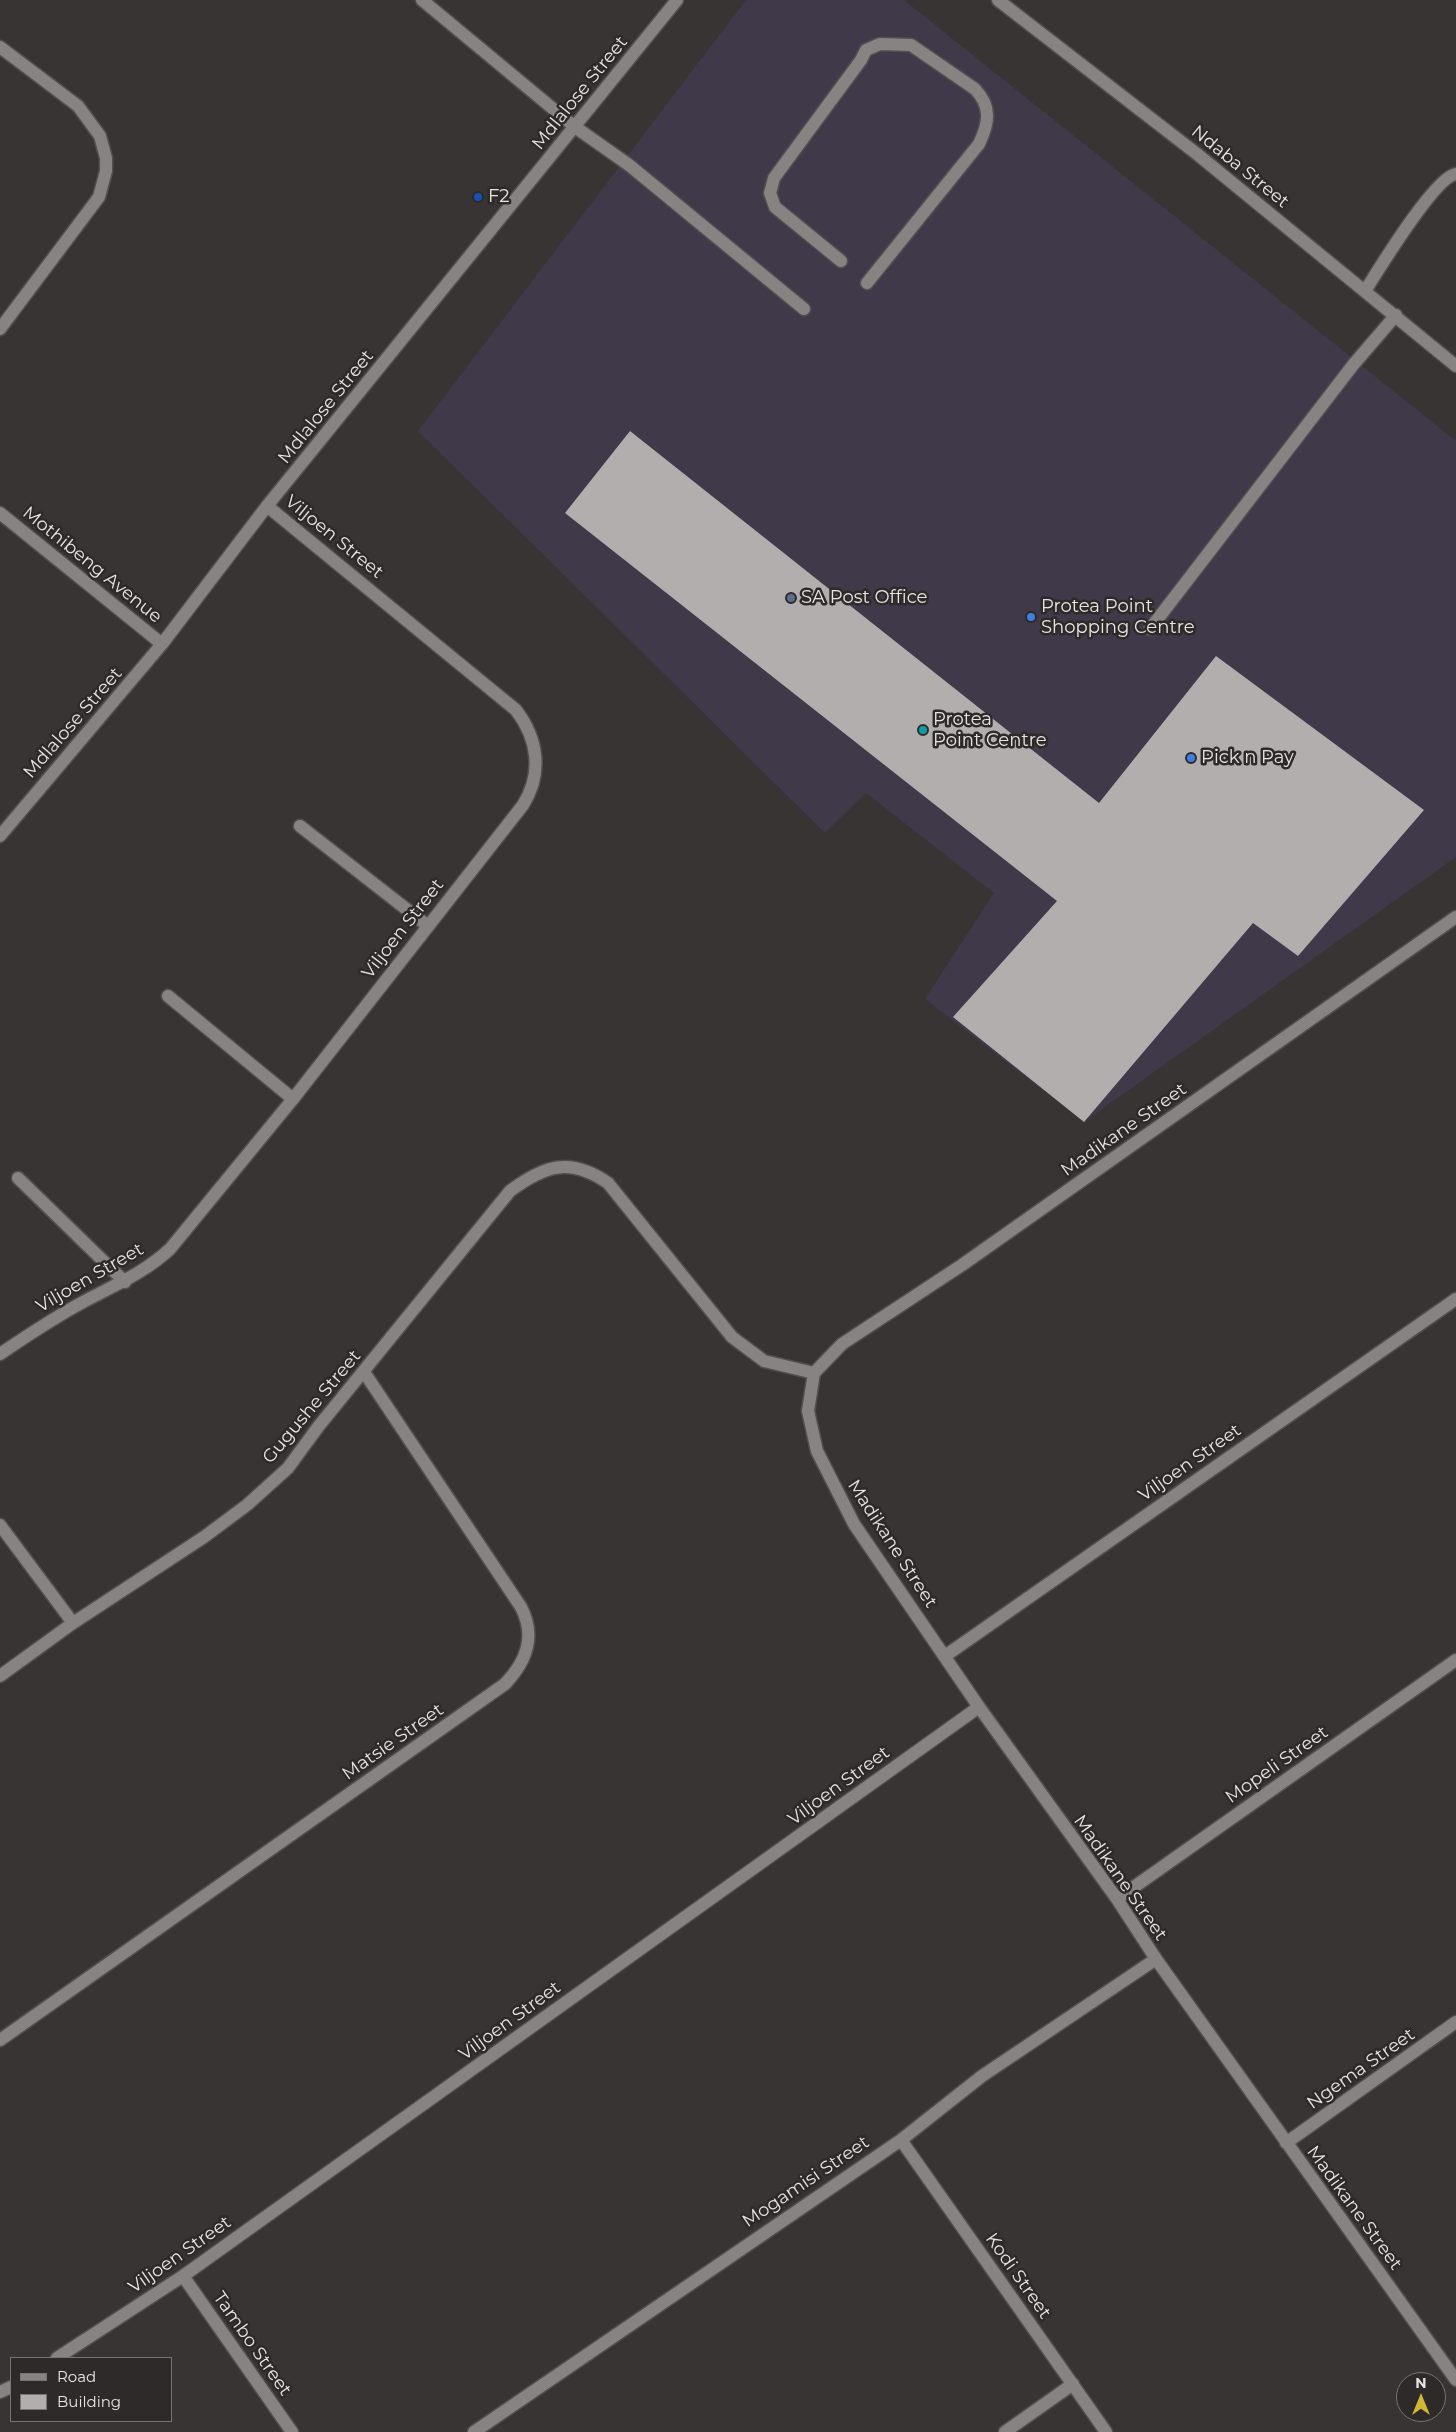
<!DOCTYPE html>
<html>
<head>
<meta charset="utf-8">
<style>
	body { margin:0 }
	#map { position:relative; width:1456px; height:2432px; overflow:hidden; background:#373433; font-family:Montserrat,sans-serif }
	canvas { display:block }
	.legend { position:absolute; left:10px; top:2357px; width:162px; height:65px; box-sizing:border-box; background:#2d2a29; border:1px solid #777574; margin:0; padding:6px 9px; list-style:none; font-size:15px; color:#e7e5e4 }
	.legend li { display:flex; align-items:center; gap:10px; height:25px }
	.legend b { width:25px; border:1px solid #777574 }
	.north { position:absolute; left:1396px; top:2372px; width:50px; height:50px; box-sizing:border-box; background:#2d2a29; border:1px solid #777574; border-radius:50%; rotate:0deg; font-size:14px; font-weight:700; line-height:20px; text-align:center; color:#e7e5e4 }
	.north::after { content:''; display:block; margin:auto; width:18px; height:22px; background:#d2b635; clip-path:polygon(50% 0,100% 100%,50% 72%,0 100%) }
</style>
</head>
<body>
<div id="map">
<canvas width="1456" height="2432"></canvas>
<ul class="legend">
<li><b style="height:6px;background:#868382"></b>Road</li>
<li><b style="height:14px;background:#b2aead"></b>Building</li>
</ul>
<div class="north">N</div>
</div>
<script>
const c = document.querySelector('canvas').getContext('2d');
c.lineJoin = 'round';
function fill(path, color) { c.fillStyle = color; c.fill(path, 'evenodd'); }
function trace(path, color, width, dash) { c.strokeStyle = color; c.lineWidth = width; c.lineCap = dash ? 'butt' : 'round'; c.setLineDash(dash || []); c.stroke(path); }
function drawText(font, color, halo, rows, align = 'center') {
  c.font = font + ' Montserrat,sans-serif'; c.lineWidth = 5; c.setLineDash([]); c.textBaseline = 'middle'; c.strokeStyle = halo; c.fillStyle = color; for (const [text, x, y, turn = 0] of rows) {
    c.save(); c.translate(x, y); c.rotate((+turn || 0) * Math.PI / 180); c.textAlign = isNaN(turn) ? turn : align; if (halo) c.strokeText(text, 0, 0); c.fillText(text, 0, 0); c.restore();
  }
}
fill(new Path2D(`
	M746,0H904L1456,441V857L1084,1122L925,999L994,893L866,793L825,833L418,431Z`), '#3f394a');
fill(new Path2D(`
	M630,431L1099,803L1216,656L1424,810L1298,956L1253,923L1084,1122L953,1017L1057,901L565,513Z`), '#b2aead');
const lane = new Path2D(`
	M575,127L629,165L804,309
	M841,261L775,207L770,193L774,178L861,60L866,50L880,44L911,45L975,89C992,107 989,123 979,144L867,283
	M1365,291C1379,269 1435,177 1456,174
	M1150,629L1353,365L1396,315
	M300,826L428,926
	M168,996L293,1099
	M18,1178L125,1282`);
const street = new Path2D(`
	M422,0L575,127
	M0,47L78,106L100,136L106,158V171L99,197L0,329
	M0,513L162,644
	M1456,917L962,1265L842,1344L814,1373L808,1411L817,1451L854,1524L979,1707L1117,1899L1156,1959L1456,2380
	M0,1354C28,1335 55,1317 85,1301C115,1285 144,1273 170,1249L293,1099L523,805C543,773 538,739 516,710L267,506
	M0,1525L73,1623
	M945,1656L1456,1299
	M0,1676L73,1623L204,1537L247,1505L288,1468L318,1427L510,1191C545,1165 570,1157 608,1183L732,1337L764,1361L814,1373
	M1117,1899L1456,1660
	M0,2040L505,1684C527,1661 536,1636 521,1607L364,1372
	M901,2140L1106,2432
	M1286,2143L1456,2022
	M183,2276L292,2432
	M57,2358L183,2276L979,1707
	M0,2392L11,2387
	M474,2432L901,2140L982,2076L1156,1959
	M1005,2432L1073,2384`);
const secondary = new Path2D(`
	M998,0L1197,154L1456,366
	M0,836L162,644L267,506L677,0`);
trace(lane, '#52504f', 15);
trace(street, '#52504f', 15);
trace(secondary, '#52504f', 15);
trace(lane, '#868382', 12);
trace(street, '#868382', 12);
trace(secondary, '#868382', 12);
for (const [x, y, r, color] of [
	[478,197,5,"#1a4fb4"],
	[791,598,5,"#5c6f8a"],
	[1031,617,5,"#3f7fe0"],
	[923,730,5,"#0f9aa8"],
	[1191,758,5,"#3f7fe0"]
]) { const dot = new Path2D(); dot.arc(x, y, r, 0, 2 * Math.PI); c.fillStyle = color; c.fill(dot); trace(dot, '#2d2a29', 2); }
drawText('18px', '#e7e5e4', '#2d2a29', [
	["Mdlalose Street",580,93,-51],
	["Ndaba Street",1240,167,39],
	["Mdlalose Street",326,407,-51],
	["Viljoen Street",334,537,39],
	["Mothibeng Avenue",92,565,39],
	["Mdlalose Street",73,723,-49],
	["Viljoen Street",403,929,-52],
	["Madikane Street",1124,1130,-35],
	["Viljoen Street",90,1278,-30],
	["Gugushe Street",312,1407,-50],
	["Viljoen Street",1190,1463,-35],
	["Madikane Street",892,1544,57],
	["Matsie Street",393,1742,-35],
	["Mopeli Street",1277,1765,-35],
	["Viljoen Street",839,1786,-36],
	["Madikane Street",1120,1878,55],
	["Viljoen Street",510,2021,-36],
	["Ngema Street",1361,2069,-35],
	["Mogamisi Street",806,2182,-34],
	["Madikane Street",1354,2208,54],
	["Viljoen Street",180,2255,-35],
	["Kodi Street",1018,2276,55],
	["Tambo Street",252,2344,55]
]);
drawText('18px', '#e7e5e4', '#2d2a29', [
	["F2",488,197],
	["SA Post Office",801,598],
	["Protea Point",1041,607],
	["Shopping Centre",1041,628],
	["Protea",933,720],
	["Point Centre",933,741],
	["Pick n Pay",1201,758]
], 'left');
</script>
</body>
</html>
